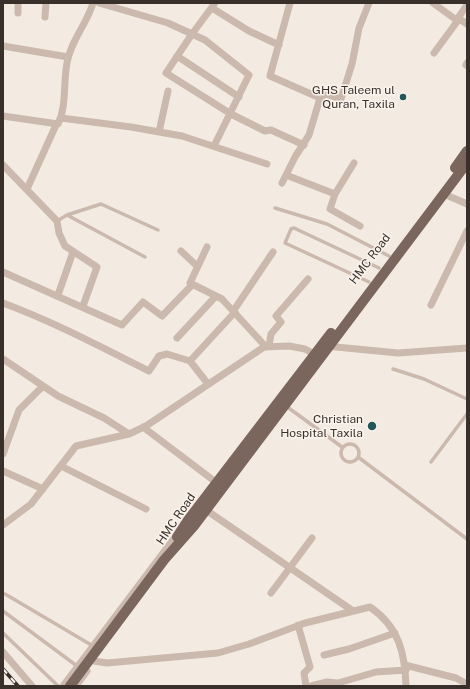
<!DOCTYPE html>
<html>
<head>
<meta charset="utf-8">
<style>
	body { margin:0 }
	#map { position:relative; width:470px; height:689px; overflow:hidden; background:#f3eae1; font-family:"Public Sans",sans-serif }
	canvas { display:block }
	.frame { position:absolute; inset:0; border:4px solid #392f2b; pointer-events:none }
</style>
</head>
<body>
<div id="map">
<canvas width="470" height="689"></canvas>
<div class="frame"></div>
</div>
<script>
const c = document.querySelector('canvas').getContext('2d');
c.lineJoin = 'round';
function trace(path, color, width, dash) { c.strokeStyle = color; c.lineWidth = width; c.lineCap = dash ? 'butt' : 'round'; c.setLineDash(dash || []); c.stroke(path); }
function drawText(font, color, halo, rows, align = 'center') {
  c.font = font + ' "Public Sans",sans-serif'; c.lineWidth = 3; c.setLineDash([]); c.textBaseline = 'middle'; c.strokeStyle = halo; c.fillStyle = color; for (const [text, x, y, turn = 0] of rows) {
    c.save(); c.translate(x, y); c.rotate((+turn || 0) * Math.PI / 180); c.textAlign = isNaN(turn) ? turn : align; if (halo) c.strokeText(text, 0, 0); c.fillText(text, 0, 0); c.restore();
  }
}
trace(new Path2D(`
	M275,208L327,224L389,256
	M67,215L145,257
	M57,221L67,215L101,204L158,230
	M369,282L285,243L291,229L294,228L379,268
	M393,369L424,379L467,399
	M286,406L342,447
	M341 453a9 9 0 1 1 18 0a9 9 0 1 1-18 0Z
	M358,457L467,539
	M431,462L467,414
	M5,594L93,646
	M3,611L77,666
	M3,633L58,686`), '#cbb9ad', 3.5);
trace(new Path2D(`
	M18,3V13
	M99,3L168,23L192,34L215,3
	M290,3L270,76L320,98
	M433,3L455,19L458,18L467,24
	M212,8L249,31L279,45
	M45,17L46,3
	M458,18L467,5
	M3,46L68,57
	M434,53L459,19
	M177,56L239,97
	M466,65L467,63
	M3,116L58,124C67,105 63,83 67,63C71,40 87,24 93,3
	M61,118L131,127L182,136L267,164
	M159,132L168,91
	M214,146L249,75L205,40L192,34L166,73L231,114L265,131L271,130L304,145
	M3,165L57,221L59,233L65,246L97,267L83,306
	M286,175L335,194L354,163
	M282,183L295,157L309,135L320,98L325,94L341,99L352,64L359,28L369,3
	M27,189L56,125
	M335,194L330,209L360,226
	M444,194L467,204
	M207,247L190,283L222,299L266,347
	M181,251L197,266
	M3,272L122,325L143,302L162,316L192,285
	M58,295L73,252
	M3,303C54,322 101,347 149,371L159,356L167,354L190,361L208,384
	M431,305L467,231
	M234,310L273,252
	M177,338L216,296
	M269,346L271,334L281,322L276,316L308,279
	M326,346L398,353L467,348
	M3,359L58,396L104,418L129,434
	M190,361L235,312
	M143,427L217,483
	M3,454L19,410L43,386
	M61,466L146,509
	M3,471L43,489
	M206,510L353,611
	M3,525L31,504L76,446L129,434L146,426L264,347L289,346L305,349L314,354
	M271,593L312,538
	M298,625L310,667L304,673L306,686
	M3,652L32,686
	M324,655L349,649L395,633
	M94,661L107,663L218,653L249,644L305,623L370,607C399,627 405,653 406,686
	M405,665L456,678L467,684
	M63,686L178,533
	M76,686L87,671
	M311,686L327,682L338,683L376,672L406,670`), '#cbb9ad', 7);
trace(new Path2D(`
	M455,168L467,151
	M177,537L188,520L331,333
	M70,686L164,560L194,526L467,163`), '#7a665d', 10);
const rail = new Path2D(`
	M3,669L18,686`);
trace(rail, '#392f2b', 3.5);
trace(rail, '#faf4ed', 2, [6]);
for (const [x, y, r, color] of [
	[403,97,4,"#22585a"],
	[372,426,5,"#22585a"]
]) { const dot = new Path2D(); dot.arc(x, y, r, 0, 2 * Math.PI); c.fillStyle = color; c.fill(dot); trace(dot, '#faf4ed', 1.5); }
drawText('12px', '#392f2b', '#faf4ed', [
	["GHS Taleem ul",395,90],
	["Quran, Taxila",395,104],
	["Christian",363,419],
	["Hospital Taxila",363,433]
], 'right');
drawText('12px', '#392f2b', '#faf4ed', [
	["HMC Road",370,259,-53],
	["HMC Road",176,519,-56]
]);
</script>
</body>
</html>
